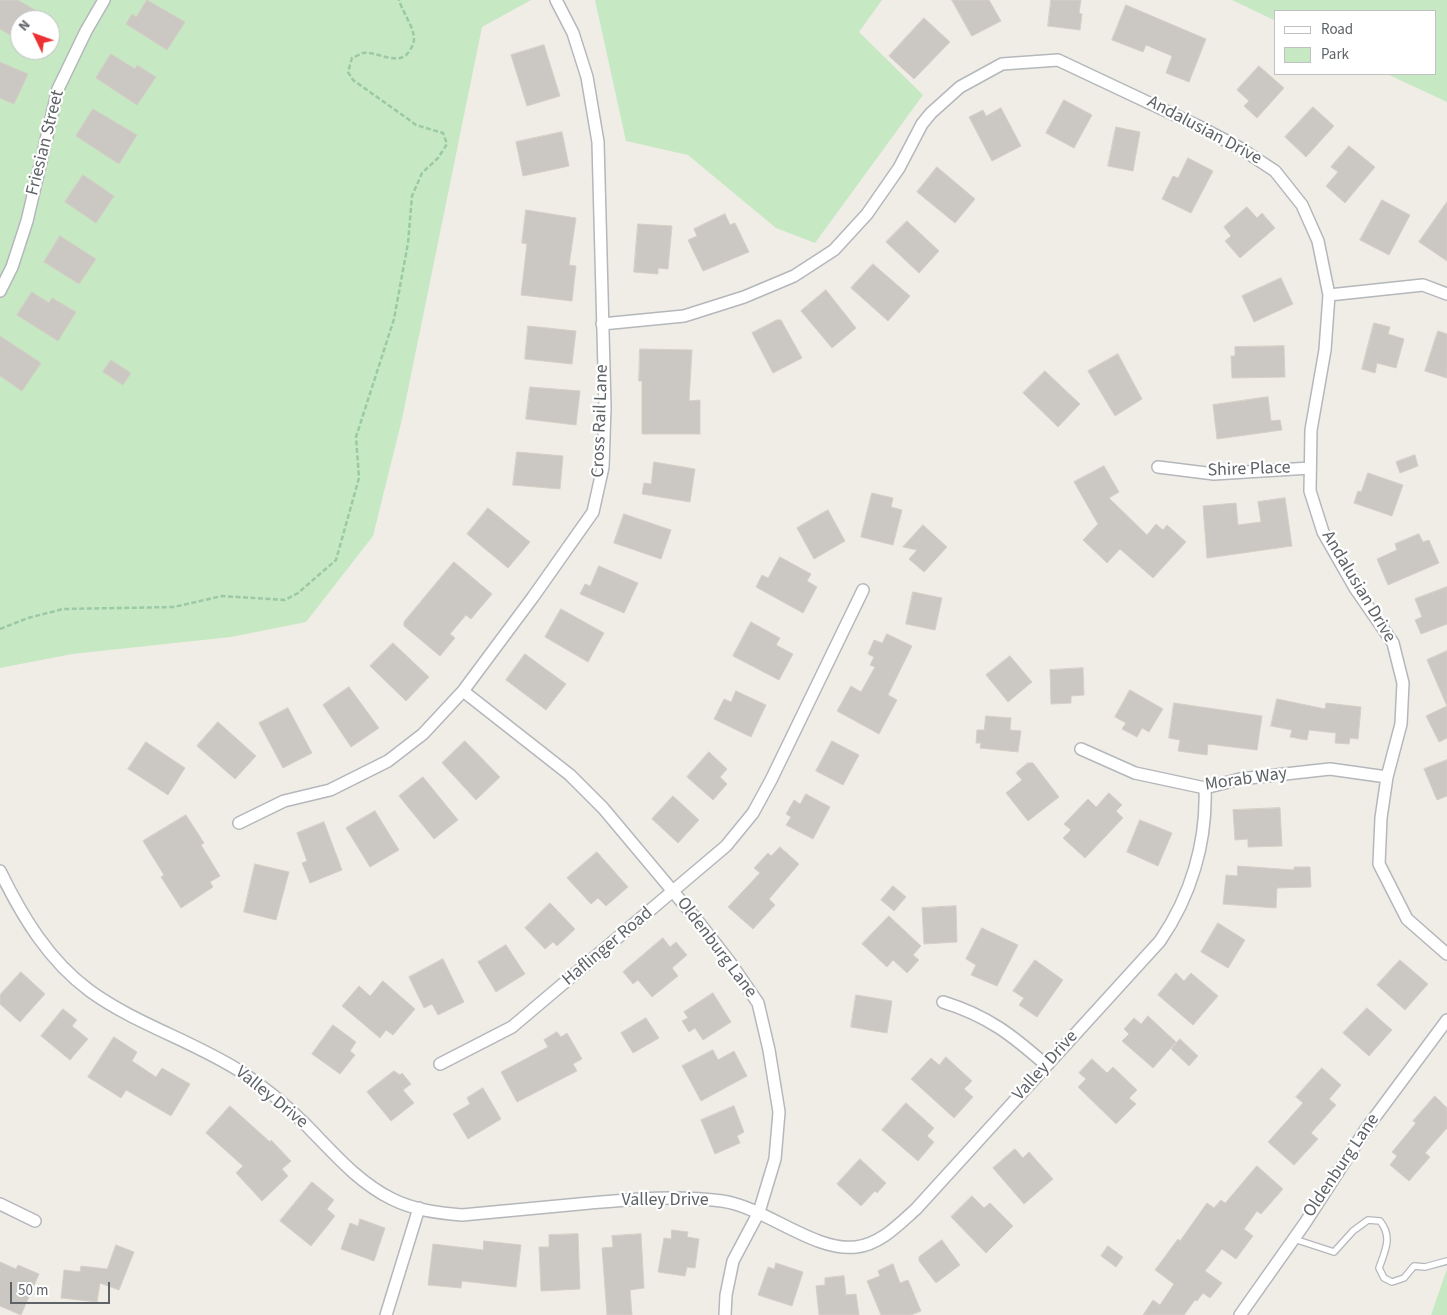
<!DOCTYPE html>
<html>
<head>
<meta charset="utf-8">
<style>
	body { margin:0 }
	#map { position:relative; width:1447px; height:1315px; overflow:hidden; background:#f0ede7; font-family:"Source Sans 3",sans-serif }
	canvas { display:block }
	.legend { position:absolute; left:1274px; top:10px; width:162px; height:65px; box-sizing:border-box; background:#fff; border:1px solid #bfc1c2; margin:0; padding:6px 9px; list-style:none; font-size:15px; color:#5e6367 }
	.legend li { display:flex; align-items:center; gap:10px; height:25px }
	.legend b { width:25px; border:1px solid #bfc1c2 }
	.north { position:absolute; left:10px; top:10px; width:50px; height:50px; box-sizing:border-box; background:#fff; border:1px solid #bfc1c2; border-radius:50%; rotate:312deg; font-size:14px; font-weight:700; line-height:20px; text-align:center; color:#5e6367 }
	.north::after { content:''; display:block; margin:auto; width:18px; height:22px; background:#ec3133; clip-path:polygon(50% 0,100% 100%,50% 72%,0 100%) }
	.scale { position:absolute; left:10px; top:1282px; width:100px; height:22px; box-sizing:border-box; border:2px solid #5e6367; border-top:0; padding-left:6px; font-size:15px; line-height:18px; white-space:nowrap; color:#5e6367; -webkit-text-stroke:4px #fff; paint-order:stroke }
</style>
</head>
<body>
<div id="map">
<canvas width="1447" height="1315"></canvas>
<ul class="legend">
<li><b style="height:6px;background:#fff"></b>Road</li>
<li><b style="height:14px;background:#c6e8c3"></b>Park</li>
</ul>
<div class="north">N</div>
<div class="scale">50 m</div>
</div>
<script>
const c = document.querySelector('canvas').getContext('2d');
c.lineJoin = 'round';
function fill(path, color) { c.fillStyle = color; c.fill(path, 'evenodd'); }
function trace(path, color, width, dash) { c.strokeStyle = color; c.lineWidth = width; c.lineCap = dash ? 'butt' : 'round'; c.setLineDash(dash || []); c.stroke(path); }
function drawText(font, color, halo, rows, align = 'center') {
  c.font = font + ' "Source Sans 3",sans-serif'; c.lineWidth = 4.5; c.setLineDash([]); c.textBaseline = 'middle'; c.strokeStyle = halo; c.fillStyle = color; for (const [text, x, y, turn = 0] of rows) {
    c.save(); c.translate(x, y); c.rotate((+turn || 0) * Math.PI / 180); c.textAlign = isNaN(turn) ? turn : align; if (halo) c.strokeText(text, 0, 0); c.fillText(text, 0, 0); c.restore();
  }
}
fill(new Path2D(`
	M0,0H531L482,27L402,419L373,536L306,622L231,637L72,654L0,668ZM20,20H50V50H20Z
	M595,0H882L859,32L923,95L815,243L776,228L688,155L626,141Z
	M1232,0H1447V102L1387,74H1436V11H1276V21Z
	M1447,1269V1315H1431Z`), '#c6e8c3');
const building = new Path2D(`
	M0,0H18L52,20H20V41L0,29Z
	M147,0L185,22L167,50L126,24L132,14L136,17Z
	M952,0H989L1001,21L972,36Z
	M1051,0H1081L1079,13L1082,14L1080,30L1048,26Z
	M1126,5L1206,39L1189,82L1166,73L1172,56L1146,45L1143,52L1112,40Z
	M924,18L950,42L914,79L889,56Z
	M544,45L560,96L527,106L511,55Z
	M111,54L135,69L137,65L156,77L137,105L96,78Z
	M0,62L28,74L14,104L0,98Z
	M1259,66L1284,88L1257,118L1244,106L1249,101L1237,90Z
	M1064,100L1092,115L1074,148L1046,133Z
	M1313,107L1334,126L1306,157L1285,137Z
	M1001,108L1021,146L992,161L969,117L983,110L986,116Z
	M93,109L137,135L119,164L76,136Z
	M1116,127L1140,132L1133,171L1108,166Z
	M562,132L569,166L523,176L516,142Z
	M1349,146L1375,167L1345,203L1326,186L1338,172L1331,167Z
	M1188,158L1213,171L1191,213L1162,199L1173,176L1178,178Z
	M937,167L975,199L955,223L917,192Z
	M83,175L114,196L96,223L65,202Z
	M1382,200L1410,215L1389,255L1360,240Z
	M1447,202V261L1419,242Z
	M1247,207L1257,218L1262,213L1275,228L1240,258L1225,241L1231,236L1224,227Z
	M526,210L576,218L569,265L576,266L572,301L521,295L527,244L522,243Z
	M725,214L730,225L735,223L749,252L703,271L688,240L697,236L694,229Z
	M907,221L939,251L919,273L886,242Z
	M638,224L672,226L668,269L658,268V274L634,272Z
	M60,236L96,259L79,284L44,262Z
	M873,264L910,296L888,321L851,288Z
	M1281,278L1293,304L1254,322L1242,296Z
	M826,290L856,328L832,348L801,311Z
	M32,292L49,303L52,298L76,312L58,341L17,315Z
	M777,320H781L802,358L773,373L752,333Z
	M1374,323L1390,327L1388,334L1404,339L1396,368L1377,363L1375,373L1362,369Z
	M528,326L576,331L572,364L525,359Z
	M1438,331L1447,334V378L1425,371Z
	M0,336L41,363L22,391L0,376Z
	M1284,346L1285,377L1232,378L1231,356H1235V347Z
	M640,349L692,350L689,401L700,400V434H642V381H639Z
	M1118,354L1142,399L1115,416L1088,371Z
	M111,360L131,373L123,385L103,372Z
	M1045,371L1080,404L1058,427L1023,393Z
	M530,387L580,391L576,425L526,419Z
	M1268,397L1271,421L1280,420L1282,430L1217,439L1213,405Z
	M517,452L563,456L560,489L513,485Z
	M1415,455L1418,466L1400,473L1396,462Z
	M654,462L695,469L690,502L642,494L644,483L651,484Z
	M1104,466L1119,492L1109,498L1147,535L1156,524L1163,530L1167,525L1186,542L1153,578L1120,549L1107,563L1083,540L1098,524L1074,482Z
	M1368,473L1403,485L1392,516L1354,503L1358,491L1361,492Z
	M872,493L893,498L891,507L902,510L893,545L861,537Z
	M1285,498L1292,546L1207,558L1203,506L1236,503L1238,525L1261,522L1258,502Z
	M488,508L530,542L508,568L467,534Z
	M828,510L845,541L814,559L797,528Z
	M624,514L671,530L661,559L614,543Z
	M923,525L947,547L924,572L909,559L917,550L903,547Z
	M1419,534L1423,542L1429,540L1439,563L1388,585L1377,559L1397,550L1395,544Z
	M780,557L811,574L807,581L817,587L803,613L756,587L762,575L768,578Z
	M454,562L492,594L471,619L466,615L450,634L455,638L440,656L404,626V622Z
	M599,566L638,583L624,613L580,594L585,584L590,586Z
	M1447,587V624L1421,634L1415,620L1422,617L1415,599Z
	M913,592L942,598L935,630L906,624Z
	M561,609L604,633L588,662L545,637Z
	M751,622L780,638L776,645L793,654L779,680L733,656Z
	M887,634L912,646L888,695L897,700L879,734L837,711L851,686L861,692L875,667L870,665L874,657L868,654L874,640L882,643Z
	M393,643L429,677L406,701L370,666Z
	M1447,651V738L1439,742L1426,716L1447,706L1427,660Z
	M525,654L566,684L546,710L506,680Z
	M1010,656L1032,682L1008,702L986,675Z
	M1083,668L1084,695L1071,696V703L1051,704L1050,670Z
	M349,687L379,728L351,747L323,705Z
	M1130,690L1163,709L1149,732L1142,728L1137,737L1122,729L1126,723L1115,717Z
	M736,691L766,705L751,737L714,719L724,699L731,702Z
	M1277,699L1325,709L1326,703L1361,707L1358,739L1350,738L1349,744L1335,743L1336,733L1309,730L1307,740L1290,737L1292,730L1271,726Z
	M1174,703L1262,716L1257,750L1208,744L1207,755L1178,751L1180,740L1169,738Z
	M288,708L312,753L283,768L259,723Z
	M986,716L1011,718L1010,730L1021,731L1018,752L980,748L981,743H976L977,730H984Z
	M218,722L256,756L235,779L197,746Z
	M465,741L500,777L476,800L442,763Z
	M832,741L859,755L843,785L816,771Z
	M146,742L185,768L168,795L128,769Z
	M709,752L727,769L720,777L727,784L713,800L687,777Z
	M1447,760V796L1437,800L1424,769Z
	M1028,763H1033L1059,797L1028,821L1006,793L1022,780L1016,773Z
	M423,777L458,820L434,839L399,796Z
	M1109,793L1122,805L1116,811L1123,818L1085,858L1063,838L1071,830L1064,824L1088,799L1096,807Z
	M806,794L830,807L813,839L786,825L791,817L786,814L794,800L800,804Z
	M673,796L699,820L678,843L652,819Z
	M1280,808L1282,846L1248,847V839L1235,840L1233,810Z
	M375,811L399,850L370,867L346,828Z
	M186,815L204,843L201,845L220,876L210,882L213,887L181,908L161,877L164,875L143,841Z
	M1140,820L1172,833L1158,866L1127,852Z
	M324,822L342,870L310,883L302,863L307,861L297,833Z
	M780,847L799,864L769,899L775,905L753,929L728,907L760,873L754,868L768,853L771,856Z
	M597,852L628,887L606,906L598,898L591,904L567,878Z
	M255,864L289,872L276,920L244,912Z
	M1238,866L1294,870V867H1310L1311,887L1277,888L1276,908L1223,904L1226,875L1237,876Z
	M893,886L906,897L894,911L881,900Z
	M550,903L575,929L557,946L553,942L545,949L525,928Z
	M956,906L957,942L924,944L922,908Z
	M889,916L921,946L913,955L919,960L907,973L893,960L887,967L862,944Z
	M1218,923L1245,940L1228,968L1201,952Z
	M982,928L1018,945L997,986L971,975L976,965L966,959Z
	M663,938L670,947L676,942L687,955L672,968L678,976L652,997L638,980L633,984L623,972Z
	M506,945L525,974L496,992L478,962Z
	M443,959L464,1002L438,1015L432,1004L424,1008L409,977Z
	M1035,960L1063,980L1037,1017L1019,1005L1024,998L1013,991Z
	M1400,960L1428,984L1405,1010L1377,985Z
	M21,972L45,994L20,1022L0,1004V995Z
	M1176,973L1184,981L1191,973L1218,996L1193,1025L1158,995Z
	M383,981L415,1009L393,1035L386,1030L380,1038L342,1006L359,986L370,996Z
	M713,993L731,1022L703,1040L695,1028L689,1032L682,1021L688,1018L684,1012Z
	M856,995L892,1001L887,1033L851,1027Z
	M1367,1008L1392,1030L1369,1056L1343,1033Z
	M63,1009L77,1020L72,1026L88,1039L70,1060L41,1036Z
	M1148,1016L1176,1042L1153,1068L1122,1041L1129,1034L1124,1029L1134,1018L1141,1024Z
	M646,1018L659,1038L633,1053L621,1033Z
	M333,1025L356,1042L350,1051L355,1055L340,1074L312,1054Z
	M557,1032L561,1037L567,1033L582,1059L573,1064L577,1071L517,1102L501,1072L548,1047L544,1040Z
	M114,1037L137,1052L132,1061L156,1077L162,1068L190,1084L171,1116L126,1090L121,1098L88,1077Z
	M1180,1039L1198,1056L1189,1066L1171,1049Z
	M713,1050L718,1060L734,1051L747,1076L701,1101L682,1066Z
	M946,1057L972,1081L964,1089L973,1097L954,1118L911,1079L931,1058L939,1065Z
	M1092,1059L1107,1073L1113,1067L1137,1090L1129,1098L1136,1104L1116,1124L1078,1087L1086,1079L1079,1073Z
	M1322,1068L1341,1085L1329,1099L1336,1105L1311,1133L1318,1139L1294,1165L1268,1142L1303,1103L1296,1097Z
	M394,1071L400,1075L402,1073L411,1084L403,1090L414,1103L391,1121L367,1092Z
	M483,1088L501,1119L468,1139L453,1114L470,1104L467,1098Z
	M1435,1096L1447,1108V1128L1425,1153L1430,1157L1409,1181L1390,1165L1397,1156L1392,1152L1416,1123L1413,1121Z
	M906,1103L934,1128L927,1136L934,1142L918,1161L882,1130Z
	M230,1106L270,1142L271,1140L291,1161L282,1169L288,1176L262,1201L236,1173L243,1166L206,1133Z
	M734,1106L744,1132L737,1136L740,1143L715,1154L701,1120Z
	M1015,1149L1023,1158L1029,1152L1053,1179L1024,1204L993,1168Z
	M860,1159L886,1183L877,1193L875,1191L861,1206L837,1184Z
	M1257,1166L1283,1189L1261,1214L1257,1211L1244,1229L1253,1236L1236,1259L1222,1249L1205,1271L1222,1283L1210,1298L1203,1293L1197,1301L1195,1300L1184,1315H1143L1153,1300L1160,1305L1174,1284L1155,1270L1178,1239L1180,1241L1207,1203L1214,1208L1221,1200L1225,1203Z
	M312,1182L334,1200L327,1209L335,1216L311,1246L280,1221Z
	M972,1196L984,1208L990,1203L1013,1226L986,1253L951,1217Z
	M360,1219L385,1228L374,1261L341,1249L350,1223L358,1226Z
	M672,1230L688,1232L687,1237L699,1239L695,1268L687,1267L685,1276L658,1272L664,1238L671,1239Z
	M578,1234L580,1289L541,1291L539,1247H549V1235Z
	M641,1234L644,1288L630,1290L632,1315H607L602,1248L613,1247L612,1236Z
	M942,1240L960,1265L936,1283L919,1261V1257Z
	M484,1241L521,1245L516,1287L462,1281L461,1288L428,1285L433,1244L483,1250Z
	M116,1245L134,1252L119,1290L100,1283L97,1302L61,1298L64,1270L80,1272L81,1266L107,1269Z
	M1108,1246L1123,1257L1116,1267L1101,1256Z
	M0,1262L16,1269L18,1265L39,1274L21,1315L0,1306Z
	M776,1263L803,1272L792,1306L758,1295L768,1267L774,1269Z
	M893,1264L900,1283L908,1280L921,1311L911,1315H881L867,1281L880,1276L878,1271Z
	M844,1276L846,1295L856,1294L859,1315H819L816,1286L825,1285V1278Z`);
fill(building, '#cbc8c3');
trace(building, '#d5cfc5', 1);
const lane = new Path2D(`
	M1294,1239L1334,1252L1353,1231L1368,1220L1380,1221C1393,1237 1385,1251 1379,1268L1384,1278L1392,1282L1404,1278L1414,1266L1425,1267L1447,1261`);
const street = new Path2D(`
	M0,291L12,267L27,221L58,89L86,31L104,0
	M1329,295L1423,285L1447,294
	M602,324L684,316L744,297L794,276L834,250L867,214L899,168L922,124L931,113L960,87L1002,64L1058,60L1196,125L1240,148L1275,171L1302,205L1318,241L1329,295L1325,350L1311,430L1310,491L1323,532L1355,588L1393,643L1403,683L1401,724L1387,777L1381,818L1379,864L1407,919L1447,954
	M1158,467L1214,474L1310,468
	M463,691L570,775L603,808L697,920L729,961L758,1003L769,1050L779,1112L775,1159L759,1212L733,1261L726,1295L725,1315
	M1081,749L1135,773L1205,788L1240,779L1330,769L1387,777
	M239,823L284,801L330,790L388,761L423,734L463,691L533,597L593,512L603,467L605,407L598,142L587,77L573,33L556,0
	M0,871C22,916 48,960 90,991C137,1025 194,1041 243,1073C264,1087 286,1105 304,1123C331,1150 357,1182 392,1199C414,1210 438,1213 462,1215C504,1211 547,1207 590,1203C634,1199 677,1195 722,1201C765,1207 814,1252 856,1247C881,1244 899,1224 916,1209L1160,941C1191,896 1207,842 1205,788
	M943,1002C988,1016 1012,1035 1046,1065
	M440,1064L512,1027L726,846L753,813L771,780L863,590
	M0,1204L35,1221
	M386,1315L419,1208
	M1240,1315L1305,1223L1366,1129L1447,1020`);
trace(lane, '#b4b7bb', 8);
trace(street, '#b4b7bb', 14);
trace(new Path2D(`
	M0,629L28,618L63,609L174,607L222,596L285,600L298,593L336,560L359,478L356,437L394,319L408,243L412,196L422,173L438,158L447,144L443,133L416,125L408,119L353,80L348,72L352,58C355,57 360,54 363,53C378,51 400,68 410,50C414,44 415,39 413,32C411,24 402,10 399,0`), '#9cc9a5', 2.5, [5, 2.5]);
trace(lane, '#fff', 5.5);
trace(street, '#fff', 11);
drawText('18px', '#5e6367', '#fff', [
	["Andalusian Drive",1204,131,28],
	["Friesian Street",46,143,-76],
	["Cross Rail Lane",601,421,-88],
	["Shire Place",1249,470,-2],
	["Andalusian Drive",1358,587,59],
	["Morab Way",1246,780,-8],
	["Haflinger Road",608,947,-40],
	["Oldenburg Lane",716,948,53],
	["Valley Drive",1046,1066,-48],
	["Valley Drive",271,1098,39],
	["Oldenburg Lane",1342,1166,-56],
	["Valley Drive",665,1201]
]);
</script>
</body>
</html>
